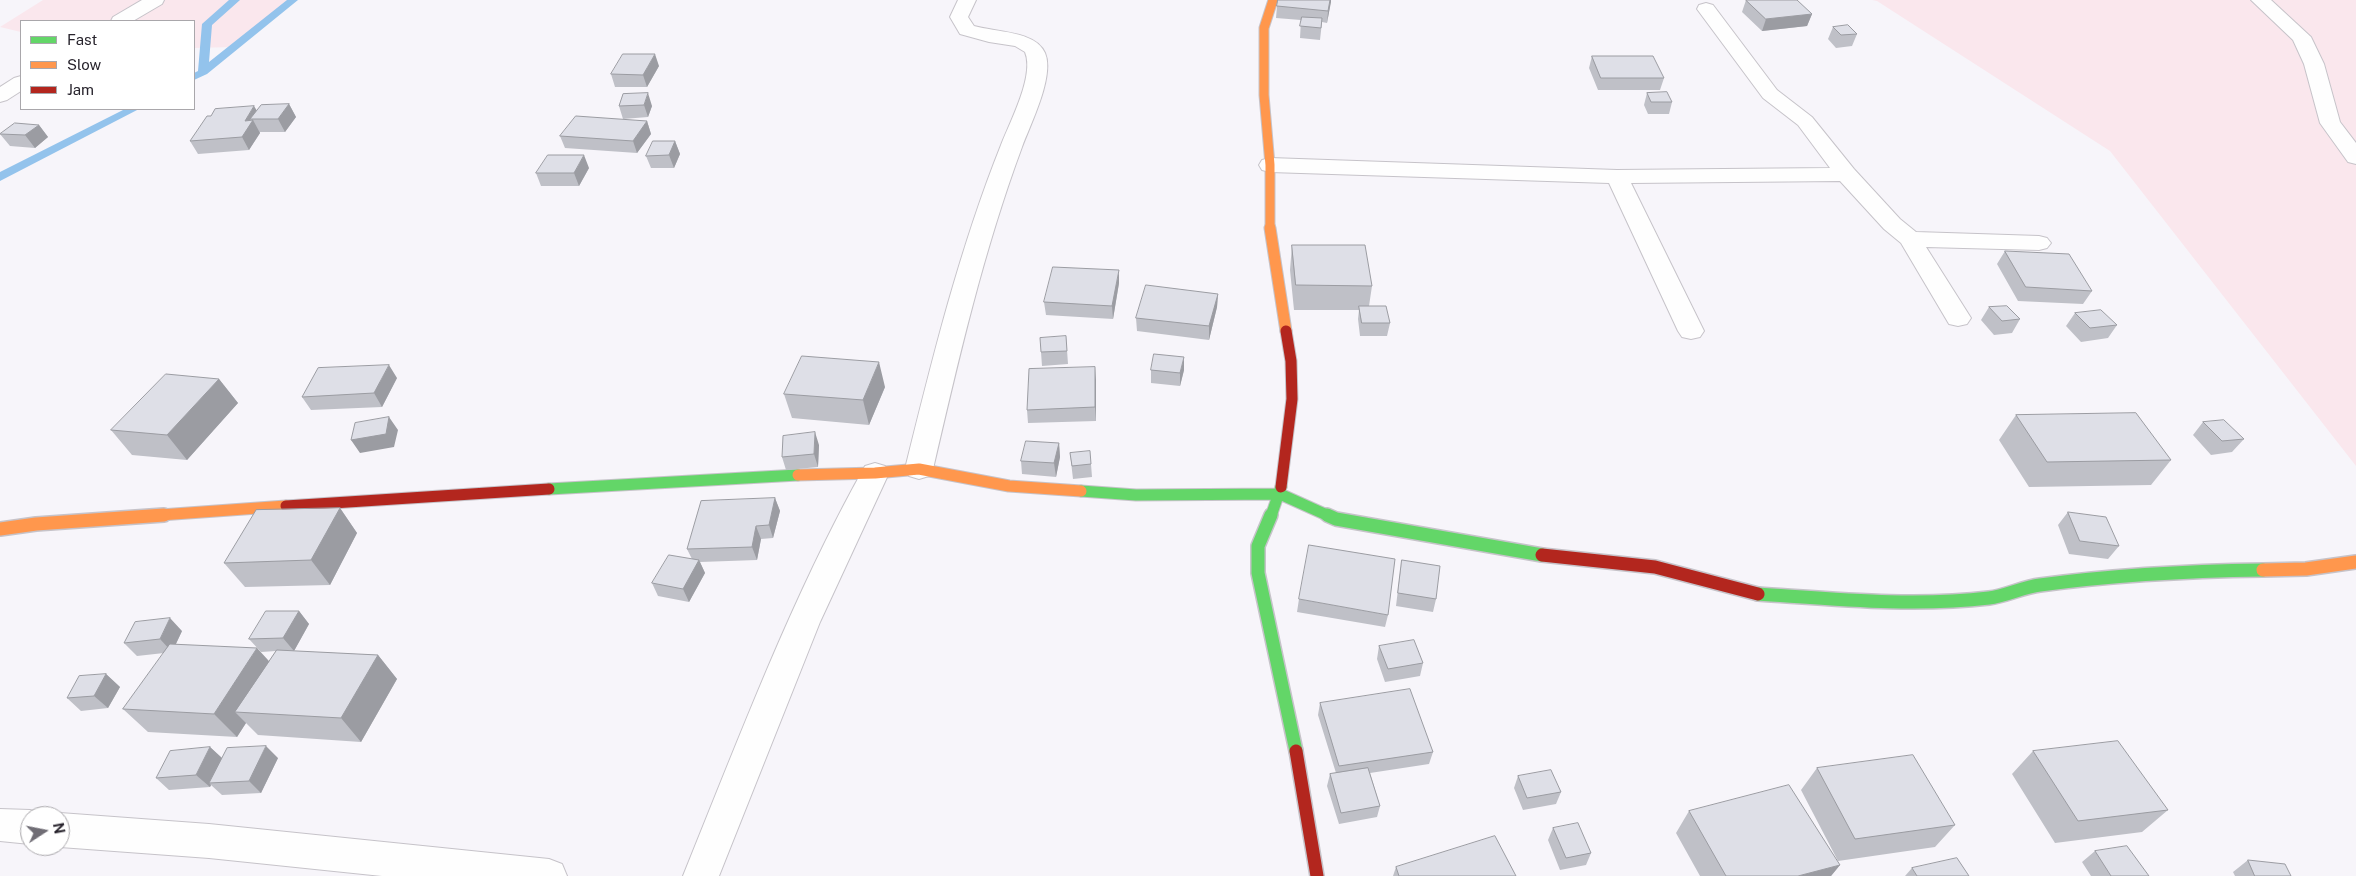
<!DOCTYPE html>
<html>
<head>
<meta charset="utf-8">
<style>
	body { margin:0 }
	#map { position:relative; width:2356px; height:876px; overflow:hidden; background:#f7f5fa; font-family:"Public Sans",sans-serif }
	canvas { display:block }
	.legend { position:absolute; left:20px; top:20px; width:175px; height:90px; box-sizing:border-box; background:#fff; border:1px solid #a9a7ab; margin:0; padding:6px 9px; list-style:none; font-size:15px; color:#28242d }
	.legend li { display:flex; align-items:center; gap:10px; height:25px }
	.legend b { width:25px; border:1px solid #a9a7ab }
	.north { position:absolute; left:20px; top:806px; width:50px; height:50px; box-sizing:border-box; background:#fff; border:1px solid #a9a7ab; border-radius:50%; rotate:79deg; font-size:14px; font-weight:700; line-height:20px; text-align:center; color:#28242d }
	.north::after { content:''; display:block; margin:auto; width:18px; height:22px; background:#706d75; clip-path:polygon(50% 0,100% 100%,50% 72%,0 100%) }
</style>
</head>
<body>
<div id="map">
<canvas width="2356" height="876"></canvas>
<ul class="legend">
<li><b style="height:6px;background:#63d668"></b>Fast</li>
<li><b style="height:6px;background:#ff974d"></b>Slow</li>
<li><b style="height:6px;background:#b3261e"></b>Jam</li>
</ul>
<div class="north">N</div>
</div>
<script>
const c = document.querySelector('canvas').getContext('2d');
c.lineJoin = 'round';
function fill(path, color) { c.fillStyle = color; c.fill(path, 'evenodd'); }
function trace(path, color, width, dash) { c.strokeStyle = color; c.lineWidth = width; c.lineCap = dash ? 'butt' : 'round'; c.setLineDash(dash || []); c.stroke(path); }
fill(new Path2D(`
	M43,0H292L234,47L194,48V21H21V32L0,27Z
	M1872,0H2356V466L2110,151L1877,1Z`), '#fae7ed');
fill(new Path2D(`
	M229,0H240L212,25L209,62L287,0H298L207,74L194,80V73L198,71L202,24Z
	M125,109H139L0,181V172Z`), '#93c3ec');
const street = new Path2D(`
	M142,0H164L162,4L133,21H111L113,17Z
	M958,0H976L968,17L974,26C995,32 1036,31 1045,53C1055,76 1030,125 1022,147C983,252 958,361 933,469L929,476L919,479L909,476L905,469C932,360 959,250 1001,145C1010,122 1035,75 1025,52L1015,46L989,42L960,34L950,17Z
	M2251,0H2271L2311,37L2324,64L2340,122L2356,143V164L2348,162L2320,123L2304,64L2293,40Z
	M1706,3L1713,5L1777,90L1812,117L1854,169L1900,219L1916,232L2039,236L2047,238L2051,243L2047,248L2039,250L1926,247L1971,318L1967,324L1958,326L1949,324L1901,243L1884,229L1840,181L1631,183L1704,331L1700,337L1691,339L1682,337L1678,331L1609,183L1270,172L1262,170L1259,165L1262,160L1270,158L1617,170L1830,168L1798,125L1763,98L1697,9L1699,5Z
	M21,76V91L7,100L0,102V87L14,78Z
	M875,463L885,466L889,473L820,622L719,876H683C739,738 792,596 865,466Z
	M0,809L30,810L43,815L30,816V844L0,841Z
	M60,813L209,824L549,859L562,864L567,876H382L209,858L60,847V816H53Z`);
const fastFar1 = new Path2D(`
	M549,489L798,475
	M1081,491L1136,495L1280,494L1329,516
	M1271,516L1281,487`);
const fast = new Path2D(`
	M1271,515L1258,546V573L1296,751
	M1327,515L1336,519L1542,555
	M1758,594C1834,599 1913,607 1989,598C2006,596 2023,587 2040,585C2114,575 2188,571 2263,570`);
const slowFar2 = new Path2D(`
	M1270,229V165L1264,95V28L1273,0`);
const slowFar1 = new Path2D(`
	M1270,228L1286,331
	M798,475L875,473L919,469L1009,486L1081,491
	M146,516L286,506`);
const slow = new Path2D(`
	M0,529L36,524L164,515
	M2263,570L2306,569L2356,562`);
const jamFar1 = new Path2D(`
	M1281,487L1292,399L1291,361L1286,331
	M286,506L549,489`);
const jam = new Path2D(`
	M1542,555L1655,567L1758,594
	M1296,751L1317,876`);
trace(street, '#c6c3c9', 2);
trace(fastFar1, '#c6c3c9', 13);
trace(fast, '#c6c3c9', 16);
trace(slowFar2, '#c6c3c9', 11);
trace(slowFar1, '#c6c3c9', 13);
trace(slow, '#c6c3c9', 16);
trace(jamFar1, '#c6c3c9', 13);
trace(jam, '#c6c3c9', 16);
fill(street, '#fefefe');
trace(fastFar1, '#63d668', 11);
trace(fast, '#63d668', 13);
trace(slowFar2, '#ff974d', 9);
trace(slowFar1, '#ff974d', 11);
trace(slow, '#ff974d', 13);
trace(jamFar1, '#b3261e', 11);
trace(jam, '#b3261e', 13);
fill(new Path2D(`
	M1331,0L1327,23L1322,22L1320,40L1300,38L1301,20L1276,18L1277,6Z
	M1746,0L1812,14L1807,26L1762,31L1742,12Z
	M1833,27L1857,34L1852,46L1836,48L1828,39Z
	M1592,56L1664,78L1660,90H1598L1589,68Z
	M659,66L647,87H615L611,74Z
	M1647,93L1672,102L1669,114H1648L1644,105Z
	M623,94L652,106L648,117L623,119L619,106Z
	M289,104L296,117L285,132H260V133L249,150L198,154L190,141L257,111Z
	M647,121L651,134L637,153L565,148L560,136Z
	M39,125L48,137L35,148L10,146L0,134Z
	M675,141L680,154L674,168H651L646,156Z
	M589,168L579,186H541L536,173Z
	M1292,245L1372,286L1369,306L1390,323L1387,336H1360L1358,319L1359,310H1294L1290,270Z
	M2005,251L2092,291L2083,304L2018,301L1997,264Z
	M1119,283L1113,319L1046,315L1044,302Z
	M1218,294L1217,307L1209,340L1137,331L1136,318Z
	M1989,307L2020,319L2012,333L1994,335L1981,320Z
	M2075,313L2117,325L2108,338L2081,342L2066,326Z
	M1066,336L1068,364L1042,366L1041,352Z
	M1151,370H1184L1180,386L1151,383Z
	M397,378L382,407L311,410L302,397Z
	M219,379L238,403L187,460L132,455L111,430Z
	M1096,380V421L1028,423L1027,410Z
	M885,387L869,425L792,418L784,394Z
	M2016,415L2171,460L2151,485L2029,487L1999,440Z
	M2203,422L2244,439L2232,452L2211,455L2193,435Z
	M1059,443L1060,457L1056,477L1022,474L1021,461Z
	M819,445L818,467L786,470L782,457Z
	M1070,453L1091,464L1092,477L1073,479Z
	M775,498L780,511L773,538L761,539L757,560L700,562L705,573L689,602L658,596L652,583L692,559L687,549Z
	M340,508L357,533L330,585L245,587L224,563Z
	M2068,512L2119,546L2108,559L2069,554L2058,525Z
	M1402,560L1436,599L1433,612L1396,606L1400,573Z
	M1299,599L1388,615L1385,627L1297,612Z
	M299,611L309,624L294,651L378,655L397,679L361,742L258,735L246,723L237,737L148,732L123,709L164,653L137,656L124,643L182,631L176,644L269,661L276,651L261,652L249,639Z
	M1379,646L1423,663L1420,676L1385,682L1377,659Z
	M106,674L120,687L108,708L81,711L67,698Z
	M1320,703L1433,752L1429,764L1370,773L1380,806L1377,817L1339,824L1327,786L1330,774L1336,773L1318,715Z
	M210,747L222,758H278L261,793L222,795L211,785L210,787L169,790L156,778Z
	M2033,751L2168,810L2142,832L2055,843L2012,774Z
	M1817,768L1955,825L1935,847L1838,861L1801,790Z
	M1518,776L1561,792L1556,804L1523,810L1514,788Z
	M1689,811L1840,865L1831,876H1700L1676,833Z
	M1553,828L1591,853L1586,865L1560,870L1548,840Z
	M2095,851L2149,876H2091L2082,862Z
	M2248,860L2291,876H2235L2233,872Z
	M1396,867L1516,876H1393Z
	M1912,868L1969,876H1905Z`), '#bfc0c7');
fill(new Path2D(`
	M1330,0H1331V2L1327,23L1328,11Z
	M1812,14L1807,26L1762,31L1766,19Z
	M655,54L659,66L647,87L643,75Z
	M648,93L652,106L648,117L644,105Z
	M289,104L296,117L285,132L278,119Z
	M254,106L262,119H250L251,122L253,120L260,133L249,150L242,137L245,121Z
	M647,121L651,134L637,153L633,141Z
	M39,125L48,137L35,148L25,135Z
	M675,141L680,154L674,168L669,155Z
	M584,155L589,168L579,186L574,173Z
	M1119,270V283L1113,319L1112,306Z
	M1218,294L1217,307L1209,340V326Z
	M1184,357V370L1180,386V373Z
	M879,362L885,387L869,425L863,400Z
	M389,365L397,378L382,407L374,393Z
	M1095,367L1096,380V421L1095,407Z
	M219,379L238,403L187,460L167,435Z
	M389,417L398,430L394,447L360,453L351,440Z
	M815,432L819,445L818,467L814,454Z
	M1059,443L1060,457L1056,477L1054,463Z
	M775,498L780,511L773,538L769,525Z
	M340,508L357,533L330,585L311,560Z
	M756,526L761,539L757,560L752,547Z
	M699,560L705,573L689,602L683,589Z
	M299,611L309,624L294,651L283,638Z
	M170,618L182,631L172,652L160,639Z
	M257,648L279,672L235,712L246,723L237,737L214,714Z
	M378,655L397,679L361,742L341,718Z
	M106,674L120,687L108,708L94,696Z
	M266,746L278,758L261,793L249,781Z
	M210,747L223,759L209,783L211,785L210,787L196,775Z
	M1840,865L1831,876H1798Z`), '#9b9ca2');
const building = new Path2D(`
	M1278,0H1330L1328,11L1277,6Z
	M1746,0H1797L1812,14L1766,19Z
	M1302,17L1322,18L1321,28L1300,26Z
	M1848,25L1857,34L1841,35L1833,27Z
	M623,54H655L643,75L611,74Z
	M1592,56H1653L1664,78H1601Z
	M1667,92L1672,102H1651L1647,93Z
	M648,93L644,105L619,106L623,94Z
	M289,104L278,119H250L261,105Z
	M254,106L245,121L253,120L242,137L190,141L207,116H211L215,109Z
	M576,116L647,121L633,141L560,136Z
	M15,123L39,125L25,135L0,134Z
	M653,141H675L669,155L646,156Z
	M548,155H584L574,173H536Z
	M1292,245H1365L1372,286L1296,285Z
	M2005,251L2069,254L2092,291L2026,287Z
	M1053,267L1119,270L1112,306L1044,302Z
	M1146,285L1218,294L1209,326L1136,318Z
	M1359,306H1386L1390,323H1362Z
	M2007,306L2020,319L2002,321L1989,307Z
	M2101,310L2117,325L2090,328L2075,313Z
	M1066,336L1067,351L1041,352L1040,338Z
	M1154,354L1184,357L1180,373L1151,370Z
	M802,356L879,362L863,400L784,394Z
	M389,365L374,393L302,397L318,368Z
	M1095,367V407L1027,410L1029,369Z
	M166,374L219,379L167,435L111,430Z
	M2136,413L2171,460L2047,462L2016,415Z
	M389,417L386,434L351,440L355,423Z
	M2224,420L2244,439L2222,441L2203,422Z
	M815,432L814,454L782,457L783,436Z
	M1026,441L1059,443L1054,463L1021,461Z
	M1090,451L1091,464L1072,466L1070,453Z
	M775,498L769,525L756,526L752,547L687,549L701,501Z
	M340,508L311,560L224,563L256,510Z
	M2068,512L2106,517L2119,546L2080,541Z
	M1309,545L1395,559L1388,615L1299,599Z
	M669,555L699,560L683,589L652,583Z
	M1402,560L1440,566L1436,599L1398,593Z
	M266,611H299L283,638L249,639Z
	M170,618L160,639L124,643L135,622Z
	M1414,640L1423,663L1388,669L1379,646Z
	M170,644L257,648L214,714L123,709Z
	M277,650L378,655L341,718L235,712Z
	M106,674L94,696L67,698L79,676Z
	M1410,689L1433,752L1339,766L1320,703Z
	M2118,741L2168,810L2078,821L2033,751Z
	M266,746L249,781L209,783L227,748Z
	M210,747L196,775L156,778L170,751Z
	M1913,755L1955,825L1855,839L1817,768Z
	M1368,768L1380,806L1341,813L1330,774Z
	M1551,770L1561,792L1527,798L1518,776Z
	M1789,785L1840,865L1798,876H1726L1689,811Z
	M1578,823L1591,853L1566,858L1553,828Z
	M1495,836L1516,876H1399L1396,867Z
	M2127,846L2149,876H2111L2095,851Z
	M1957,858L1969,876H1917L1912,868Z
	M2248,860L2285,864L2291,876H2255Z`);
fill(building, '#dedfe7');
trace(building, '#9b9ca2', 1);
</script>
</body>
</html>
